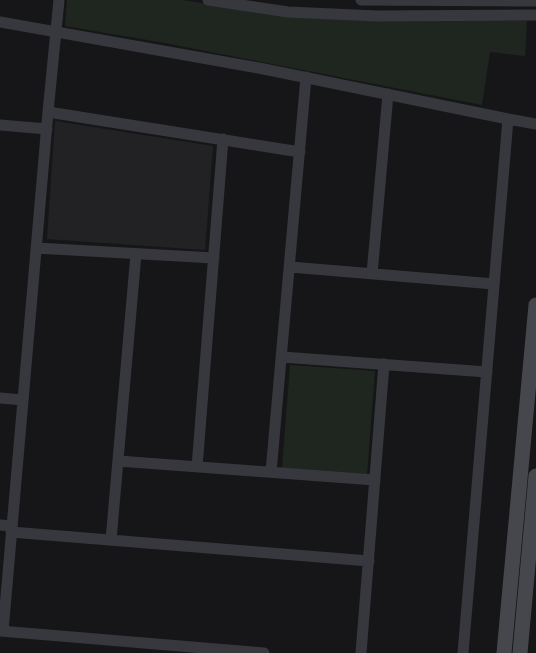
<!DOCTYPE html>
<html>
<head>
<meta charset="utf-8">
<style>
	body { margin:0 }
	canvas { display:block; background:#161618 }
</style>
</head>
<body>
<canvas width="536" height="653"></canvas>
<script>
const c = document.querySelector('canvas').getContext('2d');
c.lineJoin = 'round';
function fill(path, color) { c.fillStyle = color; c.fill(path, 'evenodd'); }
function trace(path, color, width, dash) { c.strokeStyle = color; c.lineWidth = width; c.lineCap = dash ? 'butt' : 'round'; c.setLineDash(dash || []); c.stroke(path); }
fill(new Path2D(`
	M55,121L213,146L205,250L47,239Z`), '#222225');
fill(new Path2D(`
	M67,0H182L293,17L527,21L525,56L490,52L482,105L165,43L65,26Z
	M290,365L375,371L367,474L282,468Z`), '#1e261f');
trace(new Path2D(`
	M208,0L288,12L377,16L536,15
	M361,0L536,1
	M0,22L264,69L508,119L536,124
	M48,112L300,152
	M0,125L47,129
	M36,248L214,258
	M290,267L494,284
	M372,274L388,94
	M282,357L487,372
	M0,398L23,400
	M118,461L375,480
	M197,467L223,139
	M271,472L306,77
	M0,525L12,526
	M11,532L369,561
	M111,540L136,254
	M0,631L264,653
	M3,631L48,112L59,0
	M361,653L384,364
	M463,653L508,119`), '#37383d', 11);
trace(new Path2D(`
	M504,653L536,305
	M520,653L536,476`), '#45474d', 15);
</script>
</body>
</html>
